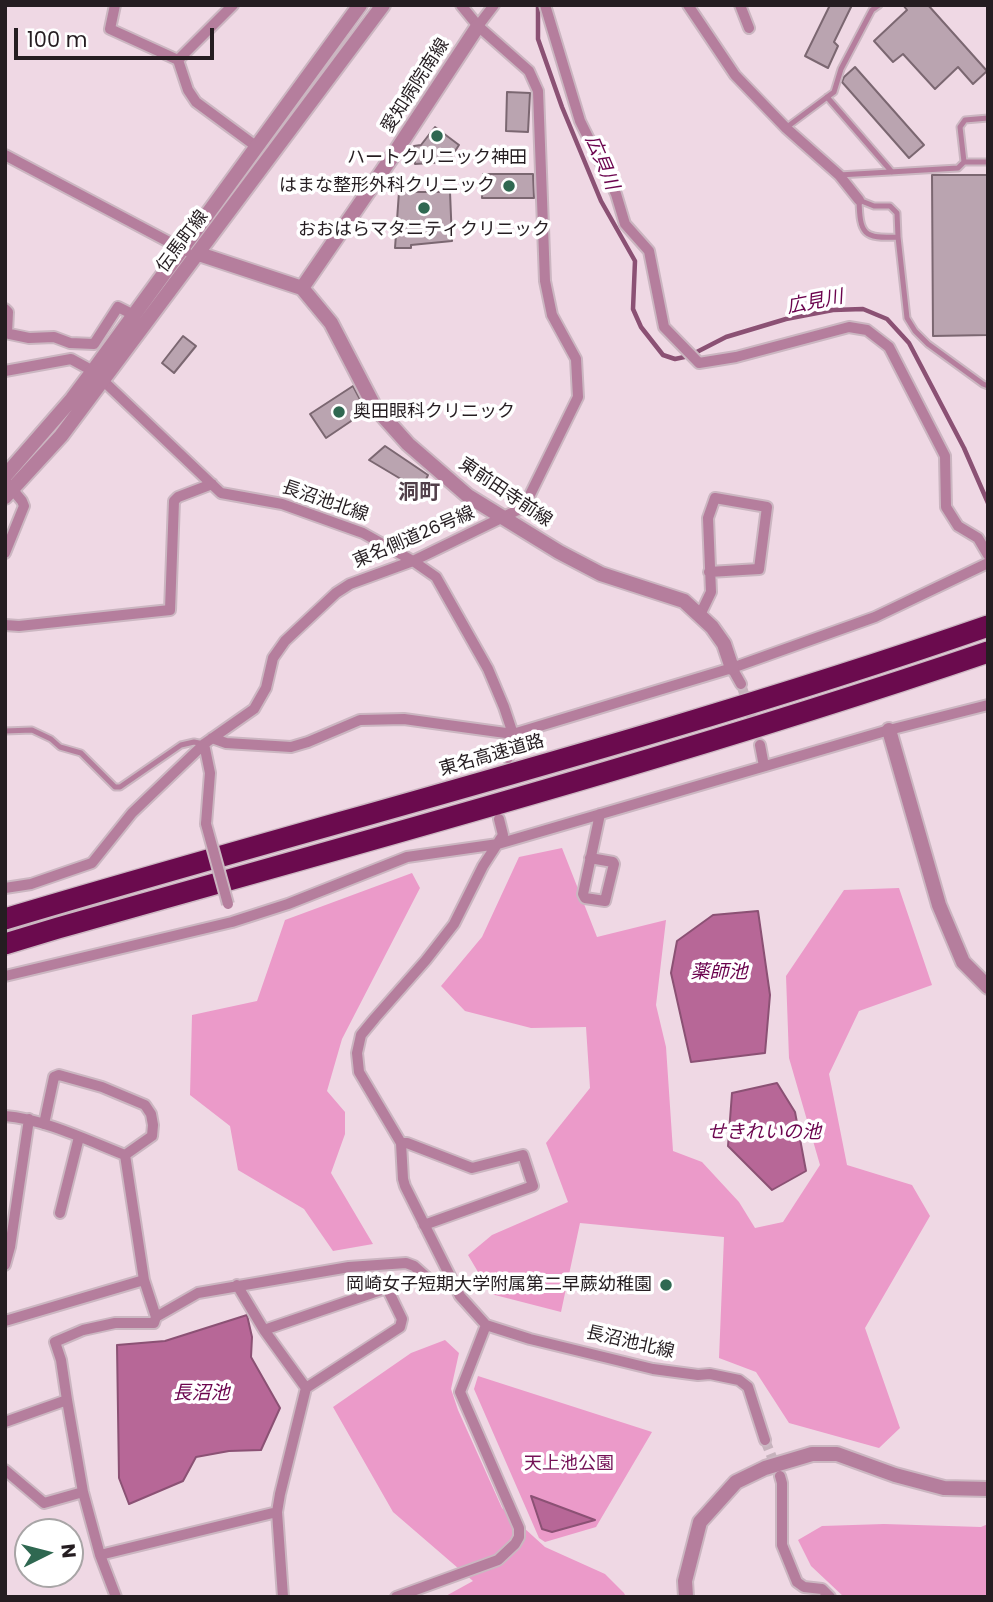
<!DOCTYPE html>
<html>
<head>
<meta charset="utf-8">
<style>
	body { margin:0 }
	#map { position:relative; width:993px; height:1602px; overflow:hidden; background:#efd8e4; font-family:Poppins,sans-serif }
	canvas { display:block }
	.frame { position:absolute; inset:0; border:7px solid #251d21; pointer-events:none }
	.north { position:absolute; left:14px; top:1518px; width:70px; height:70px; box-sizing:border-box; background:#fff; border:2px solid #a8a5a6; border-radius:50%; rotate:84deg; font-size:19px; font-weight:700; line-height:28px; text-align:center; color:#251d21 }
	.north::after { content:''; display:block; margin:auto; width:24px; height:32px; background:#2f6851; clip-path:polygon(50% 0,100% 100%,50% 72%,0 100%) }
	.scale { position:absolute; left:14px; top:28px; width:200px; height:32px; box-sizing:border-box; border:4px solid #251d21; border-top:0; padding-left:9px; font-size:21px; line-height:24px; white-space:nowrap; color:#251d21; -webkit-text-stroke:5px #fff; paint-order:stroke }
</style>
</head>
<body>
<div id="map">
<canvas width="993" height="1602"></canvas>
<div class="frame"></div>
<div class="north">N</div>
<div class="scale">100 m</div>
</div>
<script>
const c = document.querySelector('canvas').getContext('2d');
c.lineJoin = 'round';
function fill(path, color) { c.fillStyle = color; c.fill(path, 'evenodd'); }
function trace(path, color, width, dash) { c.strokeStyle = color; c.lineWidth = width; c.lineCap = dash ? 'butt' : 'round'; c.setLineDash(dash || []); c.stroke(path); }
function drawText(font, color, halo, rows, align = 'center') {
  c.font = font + ' Poppins,"Noto Sans JP",sans-serif'; c.lineWidth = 7; c.setLineDash([]); c.textBaseline = 'middle'; c.strokeStyle = halo; c.fillStyle = color; for (const [text, x, y, turn = 0] of rows) {
    c.save(); c.translate(x, y); c.rotate((+turn || 0) * Math.PI / 180); c.textAlign = isNaN(turn) ? turn : align; if (halo) c.strokeText(text, 0, 0); c.fillText(text, 0, 0); c.restore();
  }
}
fill(new Path2D(`
	M562,848L597,937L666,920L656,1005L666,1047L673,1151L702,1162L739,1202L755,1228L783,1222L820,1165L789,1058L786,976L844,890L899,888L932,985L859,1011L829,1074L847,1165L912,1185L930,1216L865,1328L900,1428L879,1448L789,1423L756,1372L719,1358L724,1237L580,1223L561,1312L491,1294L468,1255L492,1235L568,1202L546,1143L590,1088L586,1027L531,1028L465,1011L441,986L482,937L519,857Z
	M412,873L420,888L342,1039L327,1091L345,1112V1134L331,1173L373,1244L333,1251L304,1209L238,1170L230,1126L190,1095L192,1015L257,1001L285,920Z
	M445,1340L459,1353L451,1389L458,1410L502,1508L545,1547L605,1574L624,1593L626,1597H444L473,1581L393,1512L333,1407L411,1353Z
	M478,1376L652,1432L596,1527L545,1542L539,1538L474,1389Z
	M884,1524L981,1527L988,1524V1597H844L811,1566L798,1540L822,1526Z`), '#eb9ac9');
const water = new Path2D(`
	M758,911L770,995L765,1053L691,1062L671,973L677,941L713,915Z
	M777,1083L795,1112L806,1171L772,1190L728,1146L732,1093Z
	M247,1315L252,1337L251,1357L280,1408L261,1450L229,1451L196,1457L183,1481L129,1504L119,1478L117,1345L165,1341Z
	M531,1496L595,1520L552,1532L542,1529Z`);
fill(water, '#b76797');
trace(water, '#8b5174', 2);
trace(new Path2D(`
	M538,5V39L562,107L601,201L635,261L633,309L641,327L663,355L675,359L689,356L726,337L786,319L833,310L863,309L887,319L909,343L964,448L988,503`), '#8b5174', 4.5);
const building = new Path2D(`
	M830,5H852L834,42L838,46L828,68L805,56Z
	M903,5H928L987,71L973,84L958,67L935,89L903,54L893,62L874,41L907,10Z
	M855,67L924,145L909,158L842,82L844,77Z
	M507,92L530,93L528,132L506,131Z
	M435,127L459,145L448,162L415,164L414,146L421,145Z
	M483,174H533L534,198H482Z
	M932,175H988V335L933,336Z
	M399,192H450L452,241L411,245V248H395Z
	M183,336L196,346L174,373L162,363Z
	M353,386L366,411L326,438L310,414Z
	M385,446L428,475L421,491L369,460Z`);
fill(building, '#baa4b0');
trace(building, '#7b6771', 2);
trace(new Path2D(`
	M741,684L756,731
	M765,1440L777,1470`), '#c7b3bd', 10, [10, 5]);
const service = new Path2D(`
	M827,97L892,172
	M787,127L834,92L841,69L872,10L879,5
	M964,162L960,127L965,120L988,118
	M839,175L958,168L964,162H988
	M898,237C863,239 860,234 859,200L874,206H890L897,213L898,237L907,318L915,331L928,344L983,384L988,386
	M5,731L32,730L51,739L60,747L81,753L115,787H120L181,745L194,742L204,744`);
const minor = new Path2D(`
	M115,5L110,29L178,60L188,90L196,102L257,147
	M545,5L580,121L616,194L625,224L649,251L664,327L699,363L736,357L849,327L867,330L889,347L945,456L946,507L958,526L978,538L988,555
	M688,5L735,75L786,128L839,175L859,200
	M740,5L749,28
	M478,26L494,5
	M178,60L233,5
	M5,155L186,251
	M5,309L8,312L7,333
	M5,333L29,338L54,337L70,343L94,344L118,307L134,315
	M5,371L71,359L93,371L221,493L282,504L363,533L413,561L436,577L488,669L504,707L513,734L508,758
	M5,553L24,506L22,501L7,483
	M700,615L711,592L708,518L715,498L767,507L759,569L709,572
	M5,625L19,626L170,610L174,501L178,497L212,484
	M732,668L741,684
	M212,738L226,743L291,747L308,742L360,720L404,719L513,734L732,668L875,617L988,563
	M204,744L210,773L206,824
	M760,745L764,766
	M499,819L503,835L483,866L454,924L426,960L375,1018L361,1035L357,1053L359,1072L401,1143L403,1179L405,1186L460,1296L486,1325L530,1339L653,1369L698,1375L710,1374L739,1380L748,1387L765,1440
	M590,858L613,862L614,864L605,901L585,898L583,894L600,814
	M5,888L31,884L92,863L132,813L204,744L254,709L266,688L273,658L285,641L336,593L350,584L413,561L524,507L578,397L576,359L552,315L545,281L538,91L529,71L478,26L461,5
	M5,976L232,922L288,904L407,857L498,844L889,730L988,705
	M5,1116C44,1119 89,1141 125,1155
	M44,1124L54,1077L59,1075L102,1087L145,1105L151,1114L153,1125L152,1136L125,1155
	M401,1143H407L472,1168L523,1155L533,1186L424,1225
	M125,1155L144,1280L156,1317
	M60,1213L79,1137
	M5,1265L10,1247L29,1119
	M237,1285L264,1330L306,1388L400,1327L402,1319L387,1288L264,1330
	M5,1321L144,1280
	M67,1400L61,1360L55,1342L83,1330L115,1323H154L156,1317L198,1293L349,1267L406,1263L414,1266L433,1283
	M5,1422L67,1400L83,1492L100,1555L116,1597
	M5,1470L44,1503L83,1492
	M780,1476L782,1483V1545L797,1582L804,1587L822,1589L830,1597
	M100,1555L277,1512
	M283,1597L277,1512L280,1494L306,1388
	M396,1597L498,1560L515,1544L519,1537V1528L460,1392L486,1325`);
const tertiary = new Path2D(`
	M199,254L302,288L394,154L478,26
	M302,288L331,323L374,406L408,444L468,496L559,552L601,574L684,601L712,627L724,644L732,668
	M5,476L72,399L93,371L360,5
	M5,497L61,436L383,5
	M889,730L939,905L963,962L988,987
	M686,1597L685,1581L700,1522L736,1482L765,1468L812,1454H837L895,1475L944,1488L988,1489`);
const motorway = new Path2D(`
	M5,919C333,821 665,738 988,626
	M5,944L58,928C369,840 682,756 988,652`);
trace(service, '#cbb6c1', 9);
trace(minor, '#cbb6c1', 14);
trace(tertiary, '#cbb6c1', 18);
trace(motorway, '#cbb6c1', 24);
trace(service, '#b57e9d', 5);
trace(minor, '#b57e9d', 10);
trace(tertiary, '#b57e9d', 14);
trace(motorway, '#6b0b4e', 21);
const minorBridge = new Path2D(`
	M206,824L228,904`);
trace(minorBridge, '#cbb6c1', 14, []);
trace(minorBridge, '#b57e9d', 10);
for (const [x, y, r, color] of [
	[437,136,7,"#2f6851"],
	[509,186,7,"#2f6851"],
	[424,208,7,"#2f6851"],
	[339,412,7,"#2f6851"],
	[666,1285,7,"#2f6851"]
]) { const dot = new Path2D(); dot.arc(x, y, r, 0, 2 * Math.PI); c.fillStyle = color; c.fill(dot); trace(dot, '#fff', 2.5); }
drawText('18px', '#251d21', '#fff', [
	["愛知病院南線",416,86,-57],
	["伝馬町線",183,242,-53],
	["東前田寺前線",505,493,34],
	["長沼池北線",325,502,19],
	["東名側道26号線",414,538,-23],
	["東名高速道路",492,756,-16],
	["長沼池北線",630,1343,13]
]);
drawText('18px', '#251d21', '#fff', [
	["ハートクリニック神田",437,158],
	["はまな整形外科クリニック",495,186,"right"],
	["おおはらマタニティクリニック",424,230],
	["奥田眼科クリニック",353,412,"left"],
	["岡崎女子短期大学附属第二早蕨幼稚園",652,1285,"right"]
]);
drawText('18px', '#741156', '#fff', [
	["天上池公園",569,1464]
]);
drawText('italic 19px', '#6b044e', '#fff', [
	["広貝川",601,163,67],
	["広見川",815,303,-11],
	["薬師池",719,973],
	["せきれいの池",764,1133],
	["長沼池",201,1394]
]);
drawText('bold 21px', '#52404a', '#fff', [
	["洞町",419,494]
]);
</script>
</body>
</html>
